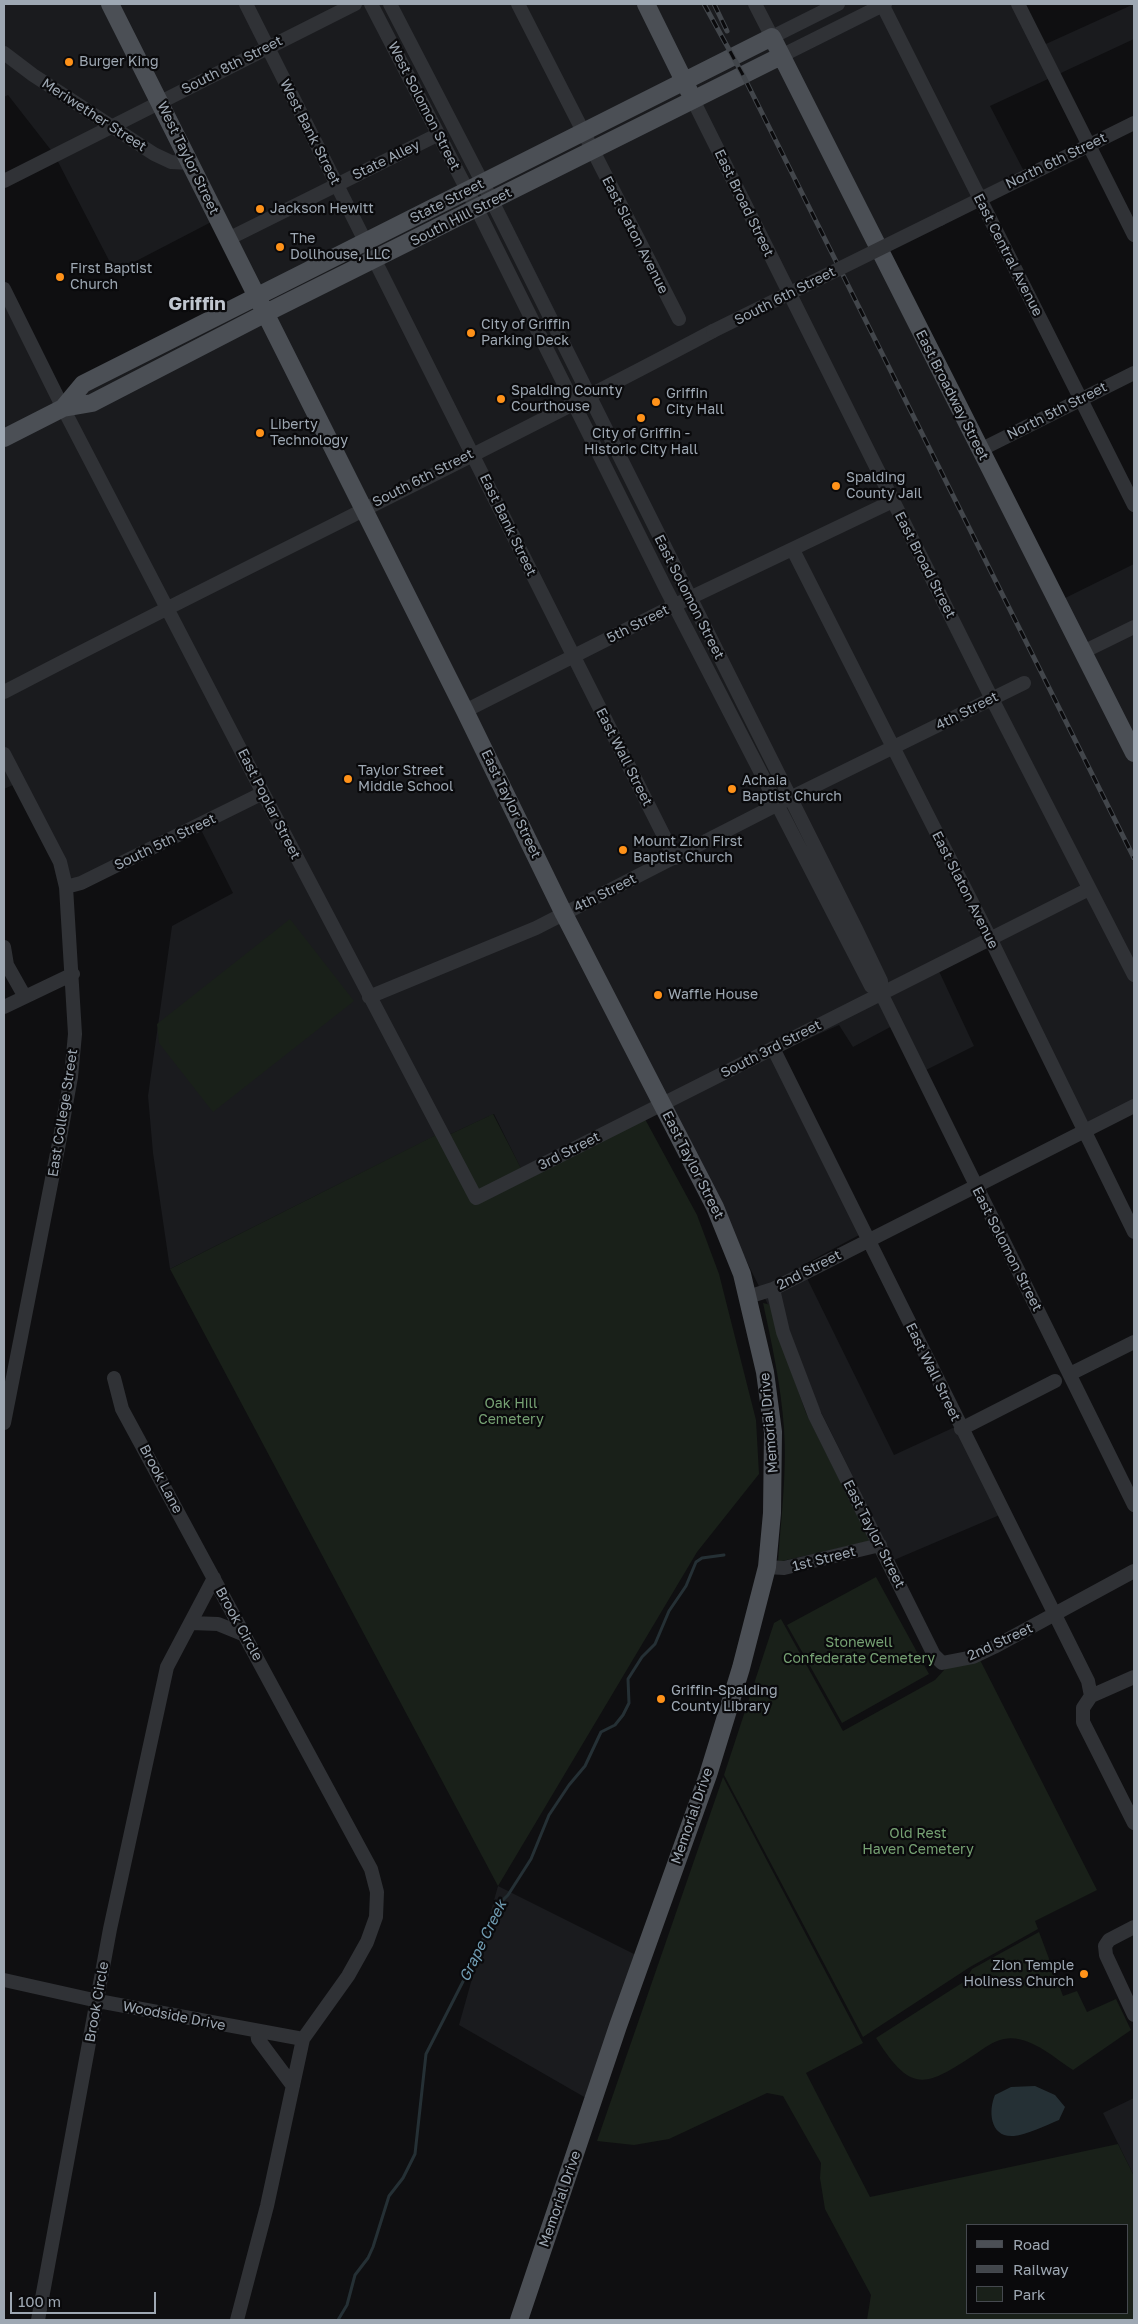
<!DOCTYPE html>
<html>
<head>
<meta charset="utf-8">
<style>
	body { margin:0 }
	#map { position:relative; width:1138px; height:2324px; overflow:hidden; background:#0f0f11; font-family:"Golos Text",sans-serif }
	canvas { display:block }
	.frame { position:absolute; inset:0; border:5px solid #9ea8b3; pointer-events:none }
	.legend { position:absolute; left:966px; top:2224px; width:162px; height:90px; box-sizing:border-box; background:#0a0a0c; border:1px solid #45494f; margin:0; padding:6px 9px; list-style:none; font-size:15px; color:#9ea8b3 }
	.legend li { display:flex; align-items:center; gap:10px; height:25px }
	.legend b { width:25px; border:1px solid #45494f }
	.scale { position:absolute; left:10px; top:2292px; width:146px; height:22px; box-sizing:border-box; border:2px solid #9ea8b3; border-top:0; padding-left:6px; font-size:15px; line-height:18px; white-space:nowrap; color:#9ea8b3; -webkit-text-stroke:4px #0a0a0c; paint-order:stroke }
</style>
</head>
<body>
<div id="map">
<canvas width="1138" height="2324"></canvas>
<div class="frame"></div>
<ul class="legend">
<li><b style="height:6px;background:#4b4f55"></b>Road</li>
<li><b style="height:6px;background:#42464b"></b>Railway</li>
<li><b style="height:14px;background:#192019"></b>Park</li>
</ul>
<div class="scale">100 m</div>
</div>
<script>
const c = document.querySelector('canvas').getContext('2d');
c.lineJoin = 'round';
function fill(path, color) { c.fillStyle = color; c.fill(path, 'evenodd'); }
function trace(path, color, width, dash) { c.strokeStyle = color; c.lineWidth = width; c.lineCap = dash ? 'butt' : 'round'; c.setLineDash(dash || []); c.stroke(path); }
function drawText(font, color, halo, rows, align = 'center') {
  c.font = font + ' "Golos Text",sans-serif'; c.lineWidth = 4.5; c.setLineDash([]); c.textBaseline = 'middle'; c.strokeStyle = halo; c.fillStyle = color; for (const [text, x, y, turn = 0] of rows) {
    c.save(); c.translate(x, y); c.rotate((+turn || 0) * Math.PI / 180); c.textAlign = isNaN(turn) ? turn : align; if (halo) c.strokeText(text, 0, 0); c.fillText(text, 0, 0); c.restore();
  }
}
fill(new Path2D(`
	M4,4H1016L1037,48L1134,4V39L990,106L1028,179L880,251L1057,602L1134,564V1112L1082,1138L988,944L937,967L974,1046L922,1072L896,1024L853,1047L839,1025L772,1055L861,1234L801,1266L894,1455L957,1426L1002,1514L894,1560L670,1106L526,1179L494,1114L438,1140L435,1136L170,1269L153,1153L148,1096L172,926L233,893L198,824L67,887L15,784L4,789V303L55,405L260,295L219,218L115,272L54,154L8,95L4,97Z
	M498,1886L638,1956L586,2098L459,2025Z
	M1134,2098V2176L1103,2113Z`), '#1a1b1e');
fill(new Path2D(`
	M290,919L354,1001L213,1112L159,1043L157,1024Z
	M493,1114L526,1178L645,1119L697,1215L719,1274L756,1420L759,1474L697,1552L498,1886L170,1269L436,1135L438,1140Z
	M763,1303L771,1305L787,1359L806,1413L870,1541L778,1562C781,1518 787,1473 784,1428C781,1386 772,1344 763,1303Z
	M876,1577L929,1674L842,1723L787,1625Z
	M781,1619L843,1731L935,1680L945,1669L980,1660L1097,1890L1035,1921L1038,1929L970,1967L863,2037L724,1775L774,1623Z
	M723,1777L863,2043L806,2073L870,2197L1118,2144L1134,2176V2320H867L871,2295L825,2209L820,2178L821,2163L783,2096L767,2093L669,2139L634,2145L597,2141ZM1127,2225V2313H967V2225Z
	M1039,1932L1063,1996L1077,1991L1087,2012L1116,1999L1131,2030L1073,2070C1054,2058 1029,2034 1004,2039C993,2041 983,2049 974,2055C924,2088 911,2093 876,2038L965,1981L972,1969Z`), '#192019');
fill(new Path2D(`
	M1035,2086L1055,2095L1065,2107L1059,2120C1047,2125 1026,2135 1014,2136C990,2138 988,2111 995,2095L1011,2087Z`), '#253035');
trace(new Path2D(`
	M338,2320L347,2305L355,2275L368,2258L373,2247L389,2196L403,2178L415,2154L426,2054L476,1956L497,1906L508,1895L531,1859L549,1815L569,1785L585,1766L601,1732L615,1725L623,1715L629,1703L628,1679L642,1657L655,1644L669,1611L686,1586L696,1562L702,1558L724,1555`), '#253035', 3);
trace(new Path2D(`
	M246,4L675,858
	M371,4L477,209L666,589L871,986L881,993L1134,1505
	M390,4L492,201L856,929L881,981V993
	M518,4L679,319
	M755,4L772,37L838,4
	M882,4L1134,505
	M1018,4L1134,235
	M4,53L33,75L154,154L171,162L191,163
	M781,56L885,4
	M693,100L992,699L1134,975
	M4,181L355,4
	M940,219L1134,123
	M228,239L437,135
	M4,289L63,408L263,793L476,1198L1089,889
	M980,450L1134,373
	M793,550L990,938L1134,1232
	M1083,652L1134,627
	M4,692C239,569 479,456 713,331
	M465,711L675,605L893,501
	M4,754L60,862L66,887L75,1034L71,1077L59,1143L4,1423
	M66,887L81,883L263,793
	M4,947L7,965L25,997
	M369,997L536,928L790,798L1024,683
	M4,1007L73,974
	M773,1048L1088,1681L1091,1696
	M773,1289L783,1332L815,1416L934,1655L942,1663L973,1657L994,1647L1134,1571
	M748,1297L773,1289L1134,1106
	M1070,1374L1134,1342
	M114,1378L122,1409L371,1869L377,1892L376,1917L367,1942L348,1976L303,2039L267,2206L237,2320
	M961,1429L1055,1381
	M767,1567L784,1568L880,1545
	M191,1623L218,1624L245,1635
	M1091,1696L1083,1708V1722L1134,1823
	M1091,1696L1134,1677
	M1134,1927L1109,1940L1105,1946L1106,1955L1134,2015
	M4,1980L98,2001L303,2039
	M257,2032L258,2039L293,2086
	M38,2320L110,1929L167,1667L214,1578`), '#303236', 14);
trace(new Path2D(`
	M110,4L465,711L564,914L715,1207L742,1274L765,1372L773,1432L772,1513L767,1567L741,1668L708,1775L618,2026L519,2320
	M646,4L689,91
	M63,408L83,384L772,37L1134,753
	M4,438L63,408L92,403L266,313L781,56`), '#4b4f55', 18);
const rail = new Path2D(`
	M704,4L743,75L1134,858
	M714,4L727,31`);
trace(rail, '#42464b', 5);
trace(rail, '#0a0a0c', 3, [9]);
trace(new Path2D(`
	M713,331L940,219`), '#303236', 14);
for (const [x, y, r, color] of [
	[69,62,5,"#ff9219"],
	[260,209,5,"#ff9219"],
	[280,247,5,"#ff9219"],
	[60,277,5,"#ff9219"],
	[471,333,5,"#ff9219"],
	[501,399,5,"#ff9219"],
	[656,402,5,"#ff9219"],
	[641,418,5,"#ff9219"],
	[260,433,5,"#ff9219"],
	[836,486,5,"#ff9219"],
	[348,779,5,"#ff9219"],
	[732,789,5,"#ff9219"],
	[623,850,5,"#ff9219"],
	[658,995,5,"#ff9219"],
	[661,1699,5,"#ff9219"],
	[1084,1974,5,"#ff9219"]
]) { const dot = new Path2D(); dot.arc(x, y, r, 0, 2 * Math.PI); c.fillStyle = color; c.fill(dot); trace(dot, '#0a0a0c', 2); }
drawText('14px', '#9ea8b3', '#0a0a0c', [
	["Burger King",79,62],
	["Jackson Hewitt",270,209],
	["The",290,239],
	["Dollhouse, LLC",290,255],
	["First Baptist",70,269],
	["Church",70,285],
	["City of Griffin",481,325],
	["Parking Deck",481,341],
	["Spalding County",511,391],
	["Courthouse",511,407],
	["Griffin",666,394],
	["City Hall",666,410],
	["Liberty",270,425],
	["Technology",270,441],
	["City of Griffin -",641,434,"center"],
	["Historic City Hall",641,450,"center"],
	["Spalding",846,478],
	["County Jail",846,494],
	["Taylor Street",358,771],
	["Middle School",358,787],
	["Achaia",742,781],
	["Baptist Church",742,797],
	["Mount Zion First",633,842],
	["Baptist Church",633,858],
	["Waffle House",668,995],
	["Griffin-Spalding",671,1691],
	["County Library",671,1707],
	["Zion Temple",1074,1966,"right"],
	["Holiness Church",1074,1982,"right"]
], 'left');
drawText('14px', '#9ea8b3', '#0a0a0c', [
	["South 8th Street",232,65,-27],
	["West Solomon Street",424,106,63],
	["Meriwether Street",94,115,33],
	["West Bank Street",310,132,63],
	["West Taylor Street",188,158,64],
	["State Alley",386,160,-26],
	["North 6th Street",1056,161,-26],
	["State Street",447,201,-27],
	["East Broad Street",744,203,64],
	["South Hill Street",461,217,-27],
	["East Slaton Avenue",635,235,63],
	["East Central Avenue",1008,255,63],
	["South 6th Street",785,296,-27],
	["East Broadway Street",952,395,63],
	["North 5th Street",1057,411,-27],
	["South 6th Street",423,478,-27],
	["East Bank Street",508,525,64],
	["East Broad Street",925,565,63],
	["East Solomon Street",689,597,63],
	["5th Street",638,624,-27],
	["4th Street",967,711,-27],
	["East Wall Street",624,757,63],
	["East Poplar Street",269,804,63],
	["East Taylor Street",511,804,64],
	["South 5th Street",165,842,-26],
	["East Slaton Avenue",965,890,63],
	["4th Street",605,893,-27],
	["South 3rd Street",771,1049,-27],
	["East College Street",63,1113,-81],
	["3rd Street",569,1151,-27],
	["East Taylor Street",693,1165,63],
	["East Solomon Street",1007,1249,63],
	["2nd Street",809,1270,-27],
	["East Wall Street",933,1372,64],
	["Memorial Drive",769,1423,-95],
	["Brook Lane",161,1479,62],
	["East Taylor Street",874,1534,63],
	["1st Street",824,1559,-14],
	["Brook Circle",239,1624,61],
	["2nd Street",1000,1642,-25],
	["Memorial Drive",692,1816,-71],
	["Brook Circle",97,2002,-80],
	["Woodside Drive",174,2016,11],
	["Memorial Drive",560,2199,-71]
]);
drawText('14px', '#76a173', '#0a0a0c', [
	["Oak Hill",511,1404],
	["Cemetery",511,1420],
	["Stonewell",859,1643],
	["Confederate Cemetery",859,1659],
	["Old Rest",918,1834],
	["Haven Cemetery",918,1850]
]);
drawText('italic 15px', '#719db3', '#0a0a0c', [
	["Grape Creek",483,1941,-64]
]);
drawText('bold 19px', '#c0c6cf', '#0a0a0c', [
	["Griffin",197,304]
]);
</script>
</body>
</html>
